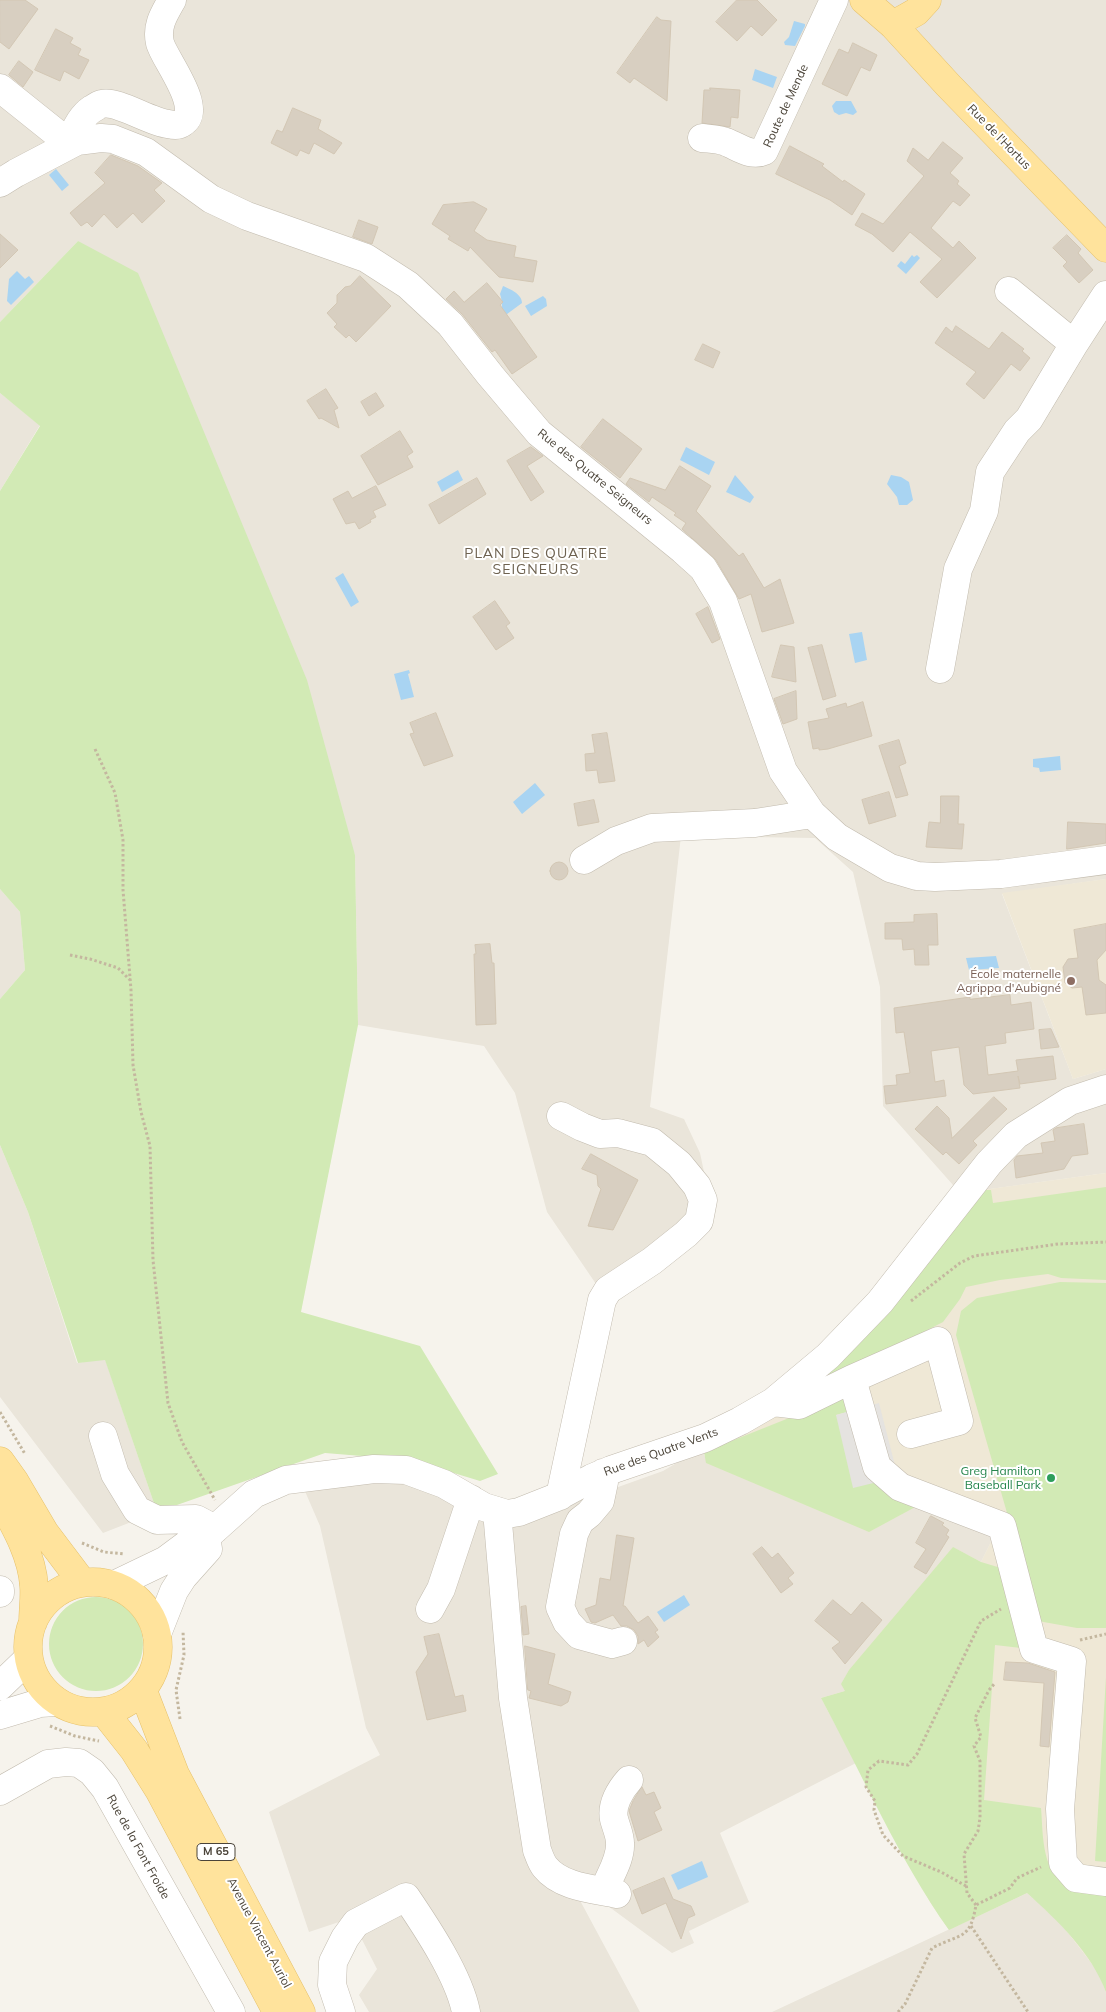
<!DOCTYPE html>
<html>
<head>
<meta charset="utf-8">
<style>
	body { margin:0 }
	canvas { display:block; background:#f6f3ec }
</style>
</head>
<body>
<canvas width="1106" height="2012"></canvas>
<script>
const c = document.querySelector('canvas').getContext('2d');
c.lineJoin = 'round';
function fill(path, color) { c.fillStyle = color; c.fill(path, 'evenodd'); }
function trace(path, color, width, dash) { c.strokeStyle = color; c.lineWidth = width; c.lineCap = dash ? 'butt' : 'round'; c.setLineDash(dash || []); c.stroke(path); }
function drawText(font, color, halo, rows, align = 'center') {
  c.font = font + ' Mulish,sans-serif'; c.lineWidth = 4; c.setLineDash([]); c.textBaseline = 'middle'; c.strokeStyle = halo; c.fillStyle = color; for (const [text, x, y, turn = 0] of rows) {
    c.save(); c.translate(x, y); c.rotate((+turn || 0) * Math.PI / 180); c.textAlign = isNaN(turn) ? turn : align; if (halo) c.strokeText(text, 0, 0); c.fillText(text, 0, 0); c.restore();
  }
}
fill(new Path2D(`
	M0,0H1106V879L1002,894L1073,1079L1106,1069V1173L983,1190L968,1208L953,1185L883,1106L880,987L853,872L815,838L681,836L650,1107L684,1119L700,1153L708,1191L688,1247L642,1284L611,1306L547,1212L515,1093L484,1046L358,1025L355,855L78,241L0,322Z
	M0,393L40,425L0,491Z
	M0,889L20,912L25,970L0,999Z
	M0,1145L28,1212L77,1363L105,1359L157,1512L103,1533L0,1397Z
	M702,1448L707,1463L919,1505L997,1530L981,1562L953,1548L845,1691L821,1698L856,1763L720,1833L749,1902L689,1931L694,1943L672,1953L593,1895L576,1893L640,2012H369L359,1995L377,1969L351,1918L309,1932L269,1812L380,1755L366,1728L320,1526L304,1489L346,1471L410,1483L449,1502L509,1526L663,1471Z
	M1027,1893L1059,1921L1099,1973L1106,1992V2012H772Z`), '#eae5da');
fill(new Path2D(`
	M1106,879V1069L1073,1079L1002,893Z
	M1106,1173V1992L1099,1973L1059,1921L1027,1893L949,1930L930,1902L866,1786L856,1763L821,1698L845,1691L841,1684L849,1670L953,1547L981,1562L997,1530L919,1505L869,1532L706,1463L740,1427L982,1190Z`), '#efe8d6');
fill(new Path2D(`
	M78,241L138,273L307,680L355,855L358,1025L301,1312L420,1346L498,1474L480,1481L411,1460L325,1453L157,1512L105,1360L78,1363L28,1212L0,1145V999L25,970L20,912L0,889V491L40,426L0,393V322Z
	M1106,1187V1280L1061,1278L1048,1274L1000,1280L966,1287L960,1299L943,1322L816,1387L821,1375L982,1190H991L993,1203Z
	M1060,1282L1106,1283V1628H1077L1038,1621L956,1335L961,1311L977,1298Z
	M844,1396L847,1412L836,1415L879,1482L919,1505L869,1532L706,1463L704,1452Z
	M953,1547L981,1562L1001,1568L1021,1648L995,1645L984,1800L1041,1808C1043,1829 1041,1871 1064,1882C1076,1888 1093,1888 1106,1891V1992C1091,1952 1058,1921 1027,1893L949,1930C898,1858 863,1776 821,1698L845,1691L841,1684L849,1670Z
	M49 1644a47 47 0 1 1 94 0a47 47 0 1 1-94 0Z
	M1106,1677V1862L1095,1861Z`), '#d2eab5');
fill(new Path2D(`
	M879,1403L898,1477L853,1488L836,1415Z`), '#e5e3e0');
fill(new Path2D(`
	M794,21L805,24V26L795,46L785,45L784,42L789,37Z
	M755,69L777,77L773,88L752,80Z
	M836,101H851L857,112L853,115L846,113L839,115L834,112L832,106Z
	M56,169L69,185L62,191L49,175Z
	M912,255L914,257L917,255L920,258L906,274L897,266L901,261L905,264Z
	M17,271L25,279L29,276L34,282L11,305L7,301L9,279Z
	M503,286C510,289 522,294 522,303L503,317C501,309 503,302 500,294Z
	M543,296L546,299L547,306L531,316L525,306Z
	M686,447L715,462L709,475L680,460Z
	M458,470L463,480L442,492L437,482Z
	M735,475L754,497L750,503L726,492Z
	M891,475L901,477L909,482L913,500L907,505H899L897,497L887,484Z
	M343,573L359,602L351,607L335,578Z
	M862,632L867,660L855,663L849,634Z
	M409,670L410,673L408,674L414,697L401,700L394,674Z
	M1060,756L1061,770L1040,772L1039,768L1033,767V759Z
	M535,783L545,795L522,814L513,802Z
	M996,956L999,968L969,970L966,958Z
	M684,1595L690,1605L664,1622L657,1612Z
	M702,1861L708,1877L678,1890L671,1875Z`), '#a9d4f2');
const building = new Path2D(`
	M0,0H25L38,9L9,49L0,42Z
	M737,0H757L777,20L762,36L751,26L737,41L716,22Z
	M657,17L661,20L671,21L667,101L634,78L630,83L617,73Z
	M56,29L73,38L70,43L81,49L78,55L89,60L79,79L64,71L60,81L35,70Z
	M853,43L877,55L870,71L861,67L847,96L822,84L839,49L848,53Z
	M19,61L33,72L23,87L9,75Z
	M710,88L740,90L738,118L731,117L730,127L702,123L704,90H710Z
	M293,108L321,120L318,129L342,143L334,154L314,143L309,154L300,150L297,156L271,143L277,130L282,132Z
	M943,142L963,158L950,173L959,181L957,184L970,195L960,206L953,201L931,228L953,248L959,241L976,258L937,298L920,282L942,259L910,232L893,252L872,234L855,225L862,213L883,224L924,176L907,161L913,148L928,160Z
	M790,146L824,164L822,166L843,182L844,180L865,194L852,215L830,200L776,174Z
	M111,155L138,166L162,183L154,190L165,201L142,223L133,213L117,228L104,214L92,227L87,222L81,226L70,213L105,183L95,173Z
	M474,202L487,209L474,231L487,240L516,246L514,257L537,261L533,282L499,277L470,247L468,251L448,239L450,236L432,224L443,205Z
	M359,220L378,227L372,244L353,237Z
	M0,234L18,250L0,268Z
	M1067,235L1081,249L1078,253L1093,270L1079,283L1063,266L1067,262L1053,248Z
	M360,276L391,306L356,342L349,335L346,338L334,327L337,324L327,313L337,303V295L345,287L350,286Z
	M487,283L503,302L500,305L537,357L512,374L495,350L492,352L462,314L446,299L454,291L464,302Z
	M956,326L989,349L1002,332L1024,349L1022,351L1030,358L1020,371L1011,364L984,399L966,384L976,372L935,343L946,327L952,332Z
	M703,344L720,352L713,368L695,360Z
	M326,389L338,408L334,410L339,428L321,418L319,419L307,401Z
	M376,393L384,406L369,416L361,402Z
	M603,419L642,449L620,478L581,447Z
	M400,431L413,452L407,456L413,467L378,485L361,456Z
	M531,447L543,456L527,466L544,492L531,501L507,461Z
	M680,466L711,486L696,511L739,556L743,553L764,588L780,579L794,623L762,632L751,594L739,599L716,560L682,529L686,523L674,515L676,513L652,497L649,502L626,484L630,478L665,490Z
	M477,478L486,494L439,524L429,505Z
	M376,486L386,505L373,511L376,517L370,520L371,522L359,529L355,522L346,524L333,499L348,491L352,498Z
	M495,601L510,623L506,626L514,638L496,650L473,617Z
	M708,607L720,639L712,643L696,614Z
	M781,645L794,647L796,682L772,677Z
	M822,645L836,696L823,700L808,648Z
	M796,691L797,719L783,724L774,699Z
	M863,702L872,736L828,749L819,750V748L813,749L808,722L829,718L826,709L846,703L847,707Z
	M436,713L453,756L424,766L410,734L414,733L410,723Z
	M607,733L615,781L599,783L597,770L586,771L585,754L595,753L592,735Z
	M899,740L906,763L899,766L908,795L896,798L879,746Z
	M889,792L896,816L869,824L862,800Z
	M941,796H959L958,824H964L962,849L926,847L929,822L940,823Z
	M594,800L599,822L578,826L574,804Z
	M1068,822L1106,824V843L1067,849Z
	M550 871a9 9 0 1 1 18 0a9 9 0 1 1-18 0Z
	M937,914L938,945H928L929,965H915L914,949L903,950L902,939H885V923L914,922V915Z
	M1106,924V950L1097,960L1099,980L1106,985V1013L1086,1015L1082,987L1072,988L1065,983L1063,967L1068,959L1078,958L1074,930Z
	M490,944L492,963H494L496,1024L476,1025L474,954H476L475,945Z
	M1010,995L1011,1005L1031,1002L1034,1029L1005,1033L1006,1043L985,1046L988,1075L1018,1071L1016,1060L1053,1056L1056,1079L1020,1084L1018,1076L1020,1088L973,1094L964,1085L959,1047L931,1051L935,1082L944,1080L946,1096L886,1104L884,1086L897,1085L896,1075L910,1073L904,1032L896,1033L894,1008L970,997V999Z
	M1051,1029L1059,1047L1041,1049L1039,1030Z
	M994,1097L1007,1109L973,1141L977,1145L959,1164L946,1152L943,1155L915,1129L937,1106L949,1118L952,1138Z
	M1084,1124L1088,1154L1072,1156L1064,1169L1016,1178L1014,1160L1017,1156L1043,1153L1041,1143L1055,1141L1053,1130L1056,1128Z
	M591,1154L638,1180L613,1230L588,1226L601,1189L598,1186L597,1175L582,1169Z
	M931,1516L944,1523L942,1525L949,1530L946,1535L949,1537L926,1574L914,1567L926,1549L916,1543Z
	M617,1535L634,1538L623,1606H625L638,1623L648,1616L658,1630L655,1632L659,1637L648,1647L644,1640L638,1644V1636L634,1630L627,1626H621L613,1615L595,1623L591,1622L585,1609L596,1605L600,1578L610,1580Z
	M762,1547L772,1558L778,1553L794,1573L788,1578L793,1584L781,1593L753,1554Z
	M833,1600L851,1615L862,1602L882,1620L845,1664L832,1648L840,1642L815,1621Z
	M526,1606L529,1634L523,1635L521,1607Z
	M439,1634L455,1697L463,1695L466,1711L427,1720L416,1672L428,1654L424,1637Z
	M525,1646L555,1654L548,1684L571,1692L568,1702L561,1706L529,1698L531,1691L528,1690Z
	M1006,1662L1028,1663L1055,1672L1049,1747L1040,1746L1044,1683L1004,1680Z
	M642,1787L646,1795L654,1792L661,1808L654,1812L662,1830L638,1841L629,1811L633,1801Z
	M664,1878L673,1899L691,1906L695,1915L688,1918L681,1939L666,1903L642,1914L633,1891Z`);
fill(building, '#d8cfc1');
trace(building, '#d3c7b4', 1);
const minor = new Path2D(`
	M0,88L70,144C74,131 80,117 92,109C95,108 99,104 102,104C117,100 150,122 168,124C173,125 178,126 182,123C205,109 164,59 160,43C156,26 164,14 172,0
	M702,138C710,139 719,139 726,142C739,147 751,157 764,151L834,0
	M0,183L16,173L77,141L101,138L113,139L146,152L211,199L247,216L366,258L408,285L450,324L490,375L539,433L683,550L703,568L723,601L783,771L812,814L837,837L890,868L917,876L935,877L1001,874L1106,860
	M1009,291L1074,344L1106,295
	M940,669L958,569L984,511L990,472L1017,431L1029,419L1074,344
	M584,860L616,841L652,828L755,823L812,814
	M852,1379L938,1341L959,1421L911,1434
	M773,1402L799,1405L852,1379L877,1467L900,1487L1002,1526L1034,1649L1072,1661L1060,1809L1063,1863L1076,1878L1106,1882
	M103,1436L115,1474L137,1510L157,1520L196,1519L215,1529
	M603,1473L604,1482L600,1501L589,1514L580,1521L574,1534L560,1607L567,1622L579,1635L612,1644L623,1641
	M560,1496L602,1300L608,1290L652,1261L686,1234L699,1221L703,1200L697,1186L679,1164L652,1142L618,1133L600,1134L582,1127L561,1116
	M497,1511L513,1698L537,1850C539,1855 541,1862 545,1867C561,1887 593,1889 617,1894
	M114,1585L166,1560L197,1537H206L254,1494L286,1480L374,1469L406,1470L444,1484L484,1507L507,1514L519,1512L557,1497L592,1478L611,1470L705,1438L740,1421L773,1402L828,1356L880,1302L989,1163L1016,1135L1070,1101L1106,1089
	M0,1590V1593
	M430,1609L441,1589L471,1499
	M157,1634L174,1591L183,1577L208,1549L206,1537
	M0,1686L28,1659
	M0,1715L40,1703L56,1702
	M0,1791L48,1764L66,1762L79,1763L92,1772L105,1788L231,2012
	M604,1891C609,1876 621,1860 620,1843C620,1835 616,1827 614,1819C611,1805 620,1790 629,1780
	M341,2012L332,1985L333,1962L345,1938L356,1923L406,1897C427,1928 459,1976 466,2012`);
const major = new Path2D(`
	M864,0L893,25L948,85L1106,248
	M893,25L916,12L927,0
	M0,1461L15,1482L45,1533L82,1582
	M0,1499C15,1526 32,1555 34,1586C35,1598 33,1610 33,1622
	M28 1647a65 65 0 1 1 130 0a65 65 0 1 1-130 0Z
	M143,1691L175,1774L301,2012
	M104,1712L134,1750L159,1790L277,2012`);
trace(minor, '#c2bbae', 29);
trace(major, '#e6c16a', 29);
trace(new Path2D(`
	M95,749L115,793L123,840V890L131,990L133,1065L141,1112L150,1146L153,1260L168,1403L182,1442L215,1500
	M70,955L90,959L118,968L130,980
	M911,1301L960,1263L974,1256L1058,1244L1106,1242
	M0,1412L25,1454
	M82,1543L104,1552L124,1554
	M1080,1640L1106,1634
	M180,1719L176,1690L184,1655L183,1631
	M50,1726L75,1736L99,1741
	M966,1886L941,1872L903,1856L883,1835L874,1810L875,1801L866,1787L868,1770L879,1761L908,1765L917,1754L981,1621L1001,1609
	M976,1905L967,1893L964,1854L978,1831L980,1818V1761L974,1746L981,1737L975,1718L989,1690L995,1683
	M971,1926L1028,2012
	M898,2012L905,2004L932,1948C962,1933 970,1940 976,1905L1010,1888L1017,1878L1041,1867`), '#c4b79f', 3, [2.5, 2.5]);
trace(minor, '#fff', 28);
trace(major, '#ffe39c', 28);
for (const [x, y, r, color] of [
	[1071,981,5,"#8d6e63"],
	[1051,1478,5,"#2e9e5b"]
]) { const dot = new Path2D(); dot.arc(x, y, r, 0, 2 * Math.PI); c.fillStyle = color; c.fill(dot); trace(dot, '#fff', 2); }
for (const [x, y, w] of [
	[216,1852,38]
]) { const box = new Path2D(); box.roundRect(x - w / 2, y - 8.5, w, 17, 4); c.fillStyle = '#fff'; c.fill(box); trace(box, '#4b4439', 1); }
drawText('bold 11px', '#4b4439', null, [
	["M 65",216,1852]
]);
drawText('12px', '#4b4439', '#fff', [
	["Route de Mende",786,106,-65],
	["Rue de l'Hortus",999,137,46],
	["Rue des Quatre Seigneurs",595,477,39],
	["Rue des Quatre Vents",661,1452,-20],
	["Rue de la Font Froide",138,1847,61],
	["Avenue Vincent Auriol",259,1933,62]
]);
drawText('12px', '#785e54', '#fff', [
	["École maternelle",1061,974],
	["Agrippa d'Aubigné",1061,988]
], 'right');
drawText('12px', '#27864d', '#fff', [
	["Greg Hamilton",1041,1471],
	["Baseball Park",1041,1485]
], 'right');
c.letterSpacing = '1px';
drawText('14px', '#6e6250', '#fff', [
	["PLAN DES QUATRE",536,554],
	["SEIGNEURS",536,570]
]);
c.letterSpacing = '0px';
</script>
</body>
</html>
